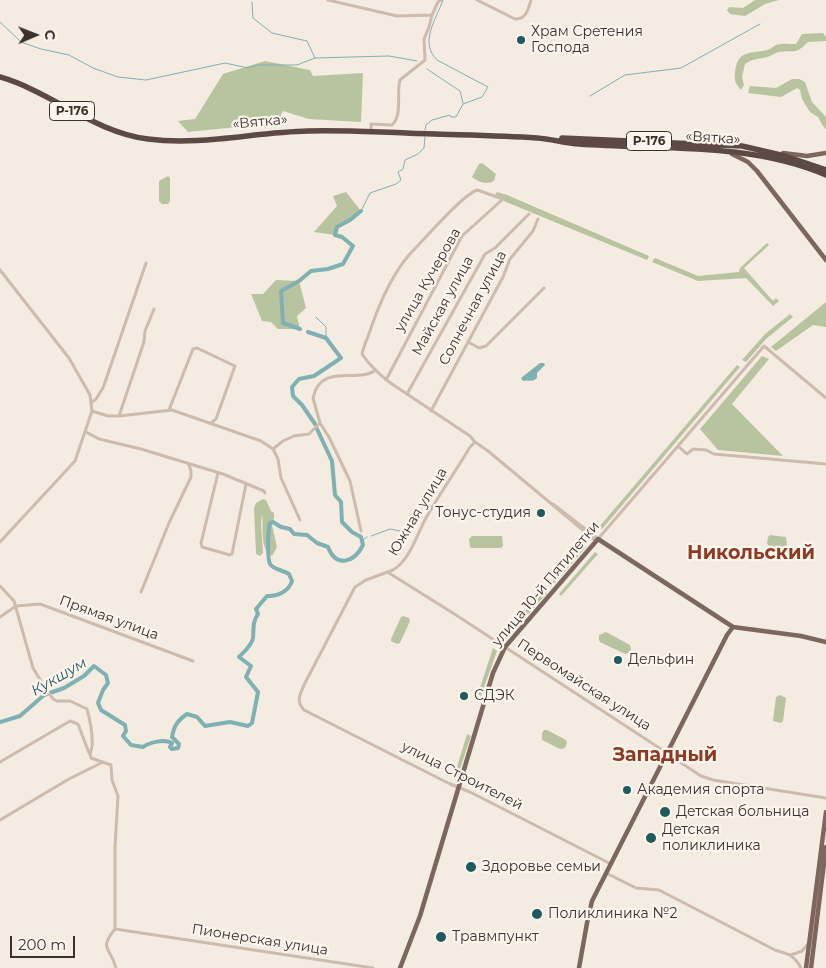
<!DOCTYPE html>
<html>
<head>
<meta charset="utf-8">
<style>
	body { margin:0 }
	#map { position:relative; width:826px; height:968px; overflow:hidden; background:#f4ebe1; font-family:Montserrat,sans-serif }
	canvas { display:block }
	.north { position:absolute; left:10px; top:10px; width:50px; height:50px; -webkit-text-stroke:4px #fbf5ee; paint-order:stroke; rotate:89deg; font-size:14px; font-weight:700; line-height:20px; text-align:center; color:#3b302b }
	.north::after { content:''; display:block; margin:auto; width:18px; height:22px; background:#3b302b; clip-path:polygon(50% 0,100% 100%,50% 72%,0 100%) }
	.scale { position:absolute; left:10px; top:936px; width:65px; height:22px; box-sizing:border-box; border:2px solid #3b302b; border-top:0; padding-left:6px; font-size:15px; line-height:18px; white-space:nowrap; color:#3b302b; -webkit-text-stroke:4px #fbf5ee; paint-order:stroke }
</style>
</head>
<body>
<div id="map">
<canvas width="826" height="968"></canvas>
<div class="north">С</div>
<div class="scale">200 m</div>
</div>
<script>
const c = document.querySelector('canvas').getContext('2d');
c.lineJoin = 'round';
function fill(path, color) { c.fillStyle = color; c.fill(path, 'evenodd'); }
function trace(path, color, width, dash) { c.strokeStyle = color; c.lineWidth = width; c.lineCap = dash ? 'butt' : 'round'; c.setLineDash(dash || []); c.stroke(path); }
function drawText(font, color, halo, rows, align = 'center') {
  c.font = font + ' Montserrat,sans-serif'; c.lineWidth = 4.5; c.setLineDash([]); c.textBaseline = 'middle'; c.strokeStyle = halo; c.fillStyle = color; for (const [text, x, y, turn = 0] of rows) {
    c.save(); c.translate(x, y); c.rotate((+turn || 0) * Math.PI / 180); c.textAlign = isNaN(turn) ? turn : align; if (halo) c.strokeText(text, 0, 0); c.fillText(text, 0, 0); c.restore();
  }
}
fill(new Path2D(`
	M755,0H779L765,4L745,16L730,14L727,10L729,7L743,8Z
	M823,33L826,37V41L808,42C794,56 795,49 779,52C775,53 771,56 767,57C759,59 752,59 745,64L742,77L744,85L741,90C735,83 734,80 735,72C738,47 754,55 770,49C772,48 774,46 776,45C782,43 790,44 796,44L802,34Z
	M265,61L310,70L313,76L363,73L361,122L309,119L283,111L277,123L188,132L178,121L195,119L223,74Z
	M792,79H799L805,82L812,102L826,117V129L823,126L818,117L810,112L802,99L800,90L797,88L781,97L748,93L750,86L776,88Z
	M482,163L496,174L494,181C486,185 478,182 472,177L479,164Z
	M168,176L170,178V201L168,204H162L159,201V181Z
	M346,192L361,211L350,220L337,227L335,235L314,232L337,206L333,196Z
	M497,192L507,195L649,256L647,260L506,202L495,195Z
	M767,243L769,245L744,268L773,301L776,298L779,301L773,306L746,278L698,281L652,262L655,258L698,276L739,272L740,268Z
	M276,280L299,281L306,308L297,316L300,329H278L271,322L262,321L251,294H263Z
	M826,302V327L813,325L776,351L771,347Z
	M790,314L793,317L766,339L746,362L742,360L765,334Z
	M762,356L769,359L732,404L783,456L718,450L700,429Z
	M737,365L740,367L602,529L599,527Z
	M263,499L266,500L271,511L274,513V518L272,525L277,547L272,556C259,549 264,527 262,514L261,523L263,553L260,556L256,554L254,508L256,503Z
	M770,535L786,537L787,545L785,547L769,546L767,543L768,537Z
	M472,536H502L503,546L501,548H471L470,547L469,539Z
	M583,545L586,547L552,586L549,585Z
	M595,552L598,554L561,596L559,594Z
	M544,590L547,593L505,640L502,637Z
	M403,616L409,618L410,621L400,643L397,644L391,641V639L401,617Z
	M606,632L630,645L631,649L629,653L625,654L600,642L599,640V635Z
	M493,648L497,651L481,696L478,694Z
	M780,695L786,698L783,721L781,723L773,721L776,697Z
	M547,730L566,740L567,743L565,748L560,749L542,740V733L544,730Z
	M467,734L471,736L457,778L454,777Z`), '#b8c4a0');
fill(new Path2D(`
	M540,363H544L545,365L537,373V378C532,383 528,379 523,381L521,378Z`), '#7fb0b2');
trace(new Path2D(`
	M252,2L253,18L272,33L307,41L315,58L389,56L417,61
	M0,22L21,42L41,49L69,55L93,68L118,77L146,80L225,63L248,68L258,65H297L315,58
	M427,69L460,91L463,103
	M590,96L625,75L681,68L760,24
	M425,130L426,125L432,120L450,115L451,117H456L463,104L482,97L488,87L437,60C419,42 436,20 443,0
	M361,211L370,193L396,184L401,180L398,172L403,169L405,160L418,154L424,148L425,137
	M316,317L326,327V338
	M371,536L390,529L400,531
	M363,540L367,537`), '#7fb0b2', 1);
trace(new Path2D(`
	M300,329L283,323L281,291L299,281L311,271L328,269L343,264L353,246L342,237L335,235L337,227L350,220L361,211
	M308,332L326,338L341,358L314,376L299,379L292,387L293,396L302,405L315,424
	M0,722L20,716L44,695L64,688L84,676L94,666L106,675L108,683L103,690L98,703L101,710L125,725L126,731L123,736L131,745L143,747C150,742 164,739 172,743L170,747L172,749L178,748L179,744L172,737C174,726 177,721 187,714L197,717L205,726L230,722L248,726L252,723L258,692L246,677L251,666L239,657C244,652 252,645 253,638C254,628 252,623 258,614L256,609L267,596C277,597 289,591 292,581L289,574C283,570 274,570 270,564C267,558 268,529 270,523L273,522L281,527L290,529L294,534L307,535L317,543L328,547C336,568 354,563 363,545L361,537L352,532L342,522L341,502L335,495L332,461L317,429`), '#7fb0b2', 4);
trace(new Path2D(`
	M328,0L397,16L432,15
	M477,0L515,19C527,19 528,9 531,0
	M371,132V124L392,125C403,115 396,94 400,80L425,60L424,39L429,27L432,15L438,2L441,0
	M0,270L69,358L90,395L92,411L75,461L0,542
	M468,342L479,348L486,346L544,288
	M386,380L462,236L503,199L477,190C460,197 424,240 409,255C391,276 380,302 371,328C368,337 364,345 362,354C370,366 381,376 392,384L470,436L475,442L488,451L596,541
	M407,394L485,254L495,248L529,214
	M92,402L96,399L103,388L146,263
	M169,410L193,349L197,348L235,366L216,419L211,423
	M92,411L108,416H119L172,410L261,441L273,449L278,459L281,478L300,520
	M431,411L503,277L510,259L533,231L538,219
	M119,416L144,342L145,331L154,309
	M86,432L99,439L141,449L223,474L264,491L265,493
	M475,442L470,447C456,471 440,493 426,518C417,534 410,560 393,570L366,580L355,587L305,683C301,692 295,701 304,710L450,784L470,792L611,864
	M678,446L687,454L693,449L706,450L714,454L826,464
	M273,449L283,441L294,436L309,434L320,423
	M218,473L201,543L202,547L230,555L232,554L246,484
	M553,504L598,539L764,346L826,398
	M361,531L350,481L329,437L320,423L313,398C321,362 357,384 376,370
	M389,573L456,615L667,753
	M0,586L14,601L33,668L44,686L53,699L57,701H70L87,709C90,720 93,735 92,746C91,752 89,753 91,758L111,765L112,780L118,796L115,847V929
	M141,592L169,523L191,477V471L189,465
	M0,617L16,606L40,604L193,661
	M669,755L701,776L713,780L826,798
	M0,762L70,721L78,724L89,753
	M0,820L69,779L103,762
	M608,874L636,888L659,890L775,950C789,954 794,955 801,968
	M115,929L373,968
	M115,929C98,950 111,947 116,968
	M791,955L802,951L808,944`), '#cdbbac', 3);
trace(new Path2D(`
	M783,153L807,156L826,153
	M732,154L748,162L757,171L826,260
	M400,968L420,916L493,673L505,647L598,539L733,627L801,636L826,642
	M579,968L587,923L592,901L727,635L733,627
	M806,968L826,812
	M811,968L826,847`), '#7d675c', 4.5);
trace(new Path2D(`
	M0,77C52,92 93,132 148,139C201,146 255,132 308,131C341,130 373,132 406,133C450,135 494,135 537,138C551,139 565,143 579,144C663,150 748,142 826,175
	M562,138L742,146L785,156L826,170`), '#5c4a42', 5.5);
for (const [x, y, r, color] of [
	[521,40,5,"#1f5a5e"],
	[541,513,5,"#1f5a5e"],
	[618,660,5,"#1f5a5e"],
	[464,696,5,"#1f5a5e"],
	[627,790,5,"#1f5a5e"],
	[665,812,6,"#1f5a5e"],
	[651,838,6,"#1f5a5e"],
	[471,867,6,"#1f5a5e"],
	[537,914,6,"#1f5a5e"],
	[441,937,6,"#1f5a5e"]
]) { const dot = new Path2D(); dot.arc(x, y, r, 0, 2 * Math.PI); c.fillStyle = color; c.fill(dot); trace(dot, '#fbf5ee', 2); }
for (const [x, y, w] of [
	[72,111,45],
	[649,141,45]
]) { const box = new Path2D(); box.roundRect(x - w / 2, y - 9.5, w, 19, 4); c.fillStyle = '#fbf5ee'; c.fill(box); trace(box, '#3b302b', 1); }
drawText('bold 12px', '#3b302b', null, [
	["Р-176",72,111],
	["Р-176",649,141]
]);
drawText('14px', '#3b302b', '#fbf5ee', [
	["Храм Сретения",531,32],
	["Господа",531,48],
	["Тонус-студия",531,513,"right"],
	["Дельфин",628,660],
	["СДЭК",474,696],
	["Академия спорта",637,790],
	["Детская больница",676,812],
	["Детская",662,830],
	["поликлиника",662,846],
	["Здоровье семьи",482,867],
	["Поликлиника №2",548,914],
	["Травмпункт",452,937]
], 'left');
drawText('14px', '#3b302b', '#fbf5ee', [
	["«Вятка»",260,122,-5],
	["«Вятка»",713,138,4],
	["улица Кучерова",428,280,-60],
	["Майская улица",443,306,-61],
	["Солнечная улица",473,308,-62],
	["Южная улица",418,512,-59],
	["улица 10-й Пятилетки",546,584,-50],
	["Прямая улица",109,618,20],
	["Первомайская улица",584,685,33],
	["улица Строителей",462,776,27],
	["Пионерская улица",260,940,9]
]);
drawText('italic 15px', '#1f5a5e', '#fbf5ee', [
	["Кукшум",59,677,-30]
]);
drawText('bold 19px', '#8c3b22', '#fbf5ee', [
	["Никольский",751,553],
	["Западный",665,755]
]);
</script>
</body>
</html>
